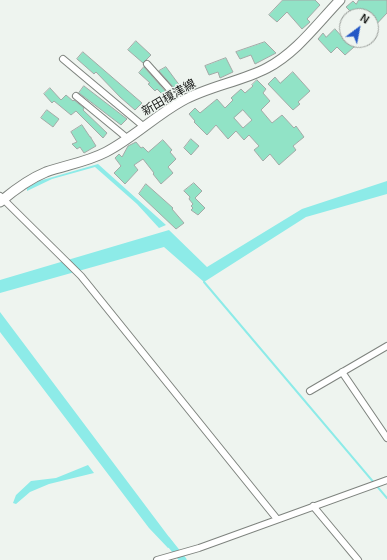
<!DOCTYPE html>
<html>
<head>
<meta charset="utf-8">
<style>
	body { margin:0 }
	#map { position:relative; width:387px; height:560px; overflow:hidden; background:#eef4ef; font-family:Arial,sans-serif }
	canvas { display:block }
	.north { position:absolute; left:339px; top:8px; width:40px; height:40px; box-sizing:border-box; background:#eef4ef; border:1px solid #999d99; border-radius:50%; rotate:32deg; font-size:11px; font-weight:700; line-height:16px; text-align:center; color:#191b19 }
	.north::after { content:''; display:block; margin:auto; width:14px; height:18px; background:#2458c6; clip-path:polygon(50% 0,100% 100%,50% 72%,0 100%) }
</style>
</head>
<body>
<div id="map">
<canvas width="387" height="560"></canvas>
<div class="north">N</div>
</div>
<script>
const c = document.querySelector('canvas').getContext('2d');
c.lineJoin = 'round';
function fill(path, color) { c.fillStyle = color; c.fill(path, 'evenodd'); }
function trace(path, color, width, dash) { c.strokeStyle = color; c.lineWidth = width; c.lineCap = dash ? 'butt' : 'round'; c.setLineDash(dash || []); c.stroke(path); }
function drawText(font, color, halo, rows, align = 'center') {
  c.font = font + ' Arial,"Noto Sans JP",sans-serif'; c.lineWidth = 3; c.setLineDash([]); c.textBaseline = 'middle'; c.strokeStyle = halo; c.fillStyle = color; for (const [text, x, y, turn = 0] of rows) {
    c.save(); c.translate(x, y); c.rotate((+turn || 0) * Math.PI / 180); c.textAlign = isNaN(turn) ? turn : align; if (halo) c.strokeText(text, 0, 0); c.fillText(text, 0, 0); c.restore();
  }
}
fill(new Path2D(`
	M98,164L166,225L159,228L137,204L95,167L52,179L27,191V188L39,181Z
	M387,181V194L306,217L204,282L164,247L0,293V280L169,230L207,267L302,209Z
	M0,312L175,545L168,548L149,528L0,332Z
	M88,465L94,473L49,484L30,492L16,504L13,503L16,495L31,481L56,478Z`), '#8debe8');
trace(new Path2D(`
	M204,282L387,498`), '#8debe8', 2);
trace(new Path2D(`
	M167,540L183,560`), '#8debe8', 7);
const building = new Path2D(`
	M283,0H315L320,5L307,19L310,22L302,29L287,12L277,22L269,15Z
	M359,0H387V13L371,30V16H355L346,7L353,1L356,4Z
	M335,29L345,40H362L345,55L337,47L331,53L318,39L323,33L326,37Z
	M136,41L151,55L143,63L128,50Z
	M265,42L276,53L255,64L251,55L240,59L236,52Z
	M83,52L142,103L135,110L120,97L96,72L94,74L77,59Z
	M226,58L233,72L220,78L218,72L209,75L205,66Z
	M144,67L167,93L163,95L157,89L155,91L148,84L150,83L139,73Z
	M166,67L180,86L175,89L159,71Z
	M293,72L310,91L298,102L300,104L293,110L268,84L275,77L280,83Z
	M257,80L266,89L263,93L270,101L261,110L272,123L282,115L294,128L296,126L304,137L293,146L296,150L279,165L270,154L263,161L254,150L259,146L249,135L244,140L236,131L228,139L216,125L207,135L194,122L195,121L189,114L195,108L200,113L217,99L225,108L233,100L231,98L241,89L245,93L253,86L252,85ZM243,110L252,120L243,128L234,118Z
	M84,86L127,119L121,125L79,93Z
	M50,88L61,100L66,95L73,101L74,100L84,108L83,110L107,133L103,138L76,111L71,115L54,101L52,103L44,94Z
	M47,110L59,119L53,127L41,118Z
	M82,125L90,137H91V138L96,146L84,153L80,147L77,149L72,144L77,142L71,132Z
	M191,139L199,146L191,155L184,148Z
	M163,140L172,150L170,152L176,159L168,167L173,173L161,184L153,174L154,173L143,159L134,165L138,170L125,184L114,173L121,166L115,158L119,154L122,157L128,146L136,142L141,148L143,147L148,152Z
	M194,183L202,191L195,198L205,208L198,215L191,210L193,208L191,206L193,204L189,199L190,197L184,191Z
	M146,184L173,208L172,209L184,223L176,229L139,194Z`);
fill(building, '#91e3c6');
trace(building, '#a3aaa7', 1);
const minor = new Path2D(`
	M63,59L143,126
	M147,64L181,102
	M76,96L127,138
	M0,196L81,276L277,519
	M342,372L387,438
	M310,391L387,346
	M313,506L358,560
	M157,560L199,548L387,480`);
const secondary = new Path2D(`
	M0,202C13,191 29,179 46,172C66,165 87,162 106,152C133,138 155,116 182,101C209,86 240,82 267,68C296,53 317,24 340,0`);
trace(minor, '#7e837e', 8);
trace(secondary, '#7e837e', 11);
trace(minor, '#fff', 6);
trace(secondary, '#fff', 9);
drawText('12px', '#191b19', '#eef4ef', [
	["新田榎津線",169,98,-30]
]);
</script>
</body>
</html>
